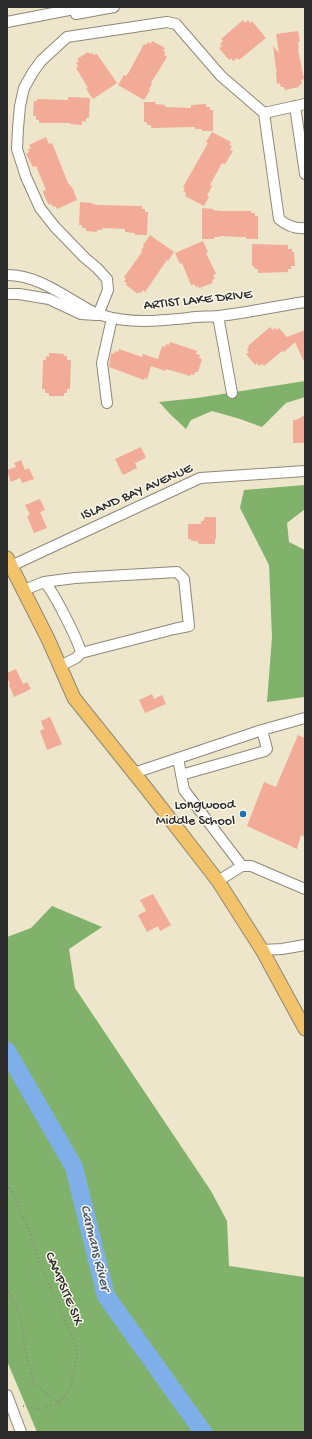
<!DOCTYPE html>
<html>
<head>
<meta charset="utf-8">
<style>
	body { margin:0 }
	#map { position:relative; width:312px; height:1439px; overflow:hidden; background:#eee6ca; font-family:"Gochi Hand",sans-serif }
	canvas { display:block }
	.frame { position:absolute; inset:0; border:8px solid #2b2b2b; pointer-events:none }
</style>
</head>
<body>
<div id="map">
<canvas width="312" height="1439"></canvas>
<div class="frame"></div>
</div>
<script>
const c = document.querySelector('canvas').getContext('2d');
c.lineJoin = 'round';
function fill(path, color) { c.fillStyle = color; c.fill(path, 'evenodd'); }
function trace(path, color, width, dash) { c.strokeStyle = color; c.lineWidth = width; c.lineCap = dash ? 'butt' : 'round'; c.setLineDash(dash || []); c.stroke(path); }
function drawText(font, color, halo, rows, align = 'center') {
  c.font = font + ' "Gochi Hand",sans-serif'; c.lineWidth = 3; c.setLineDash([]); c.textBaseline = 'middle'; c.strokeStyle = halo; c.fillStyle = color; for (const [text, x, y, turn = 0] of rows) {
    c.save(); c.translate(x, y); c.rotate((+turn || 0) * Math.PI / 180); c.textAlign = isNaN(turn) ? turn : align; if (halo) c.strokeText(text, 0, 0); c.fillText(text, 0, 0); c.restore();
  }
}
fill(new Path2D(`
	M305,381V397L286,403L262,427L240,419L212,411L191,420L186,429L171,415L159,402L197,398Z
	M305,485V509L287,523L289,542L305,550V697L267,702L272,637L269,565L240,508L244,490Z
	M52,906L102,927L69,949L75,988L211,1191L227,1221L229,1266L304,1277L305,1278V1432H37L7,1361V937L31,928Z`), '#80b26c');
trace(new Path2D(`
	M7,1051L74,1167L106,1296L203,1432`), '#7eafe9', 18);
fill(new Path2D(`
	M243,20L245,23L248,20L250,23L252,21L266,38L239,60L237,58L233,61L231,58L229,60L219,48L222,46L220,44L223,41L221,39Z
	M298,31L300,42H298L299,49H298L304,79L301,80L302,84L299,85V87L285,90L284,87H281L280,83L277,84L276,72H277L276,69L273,46L279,53L276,34Z
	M152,41L165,48L163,51L166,52L164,55L167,57L151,83L152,84L149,89L150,90L144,100L118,85L124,75L126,76L129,72L144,44L146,45L148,42L151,44Z
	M88,52L90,54L92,53L94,55L97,54L117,83L93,99L86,89L88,88L76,68L78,66L76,63L79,61L77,59Z
	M68,97L90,98L89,118H86V122L82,121V125L70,124V123H39V120H36V116H33L34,101H37V99L68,100Z
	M144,102H156L155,104L165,105V107L191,108V105L206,104V107H210V110H213V131H202V129H195V127L151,128V125H147V122H144Z
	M212,132L231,142L229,145L232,146L230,150L233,151L225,164L222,163L210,185L212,186L207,196L209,197L204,206L185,196L186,193L183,191L185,188L183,187L208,143L206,142Z
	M46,137L49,144L52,143L68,183L73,189L77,200L57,209L55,206L53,207L51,204L49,205L44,195L43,191L46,190L36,166L33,167L26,154L29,152L28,149L31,148L29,145Z
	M80,202L92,203V204L99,205L142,206V209H145V212H148L147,235H135V233L125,232V229L102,228V230H97V232L86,231V228H82V225H79Z
	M202,208L213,209V210L220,211H251V213H255V216H258V239H246V237H240L220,236V237H214V239H202Z
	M150,235L174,252L168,261L167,260L145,292L143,290L141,293L139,292L138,294L126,285L127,283L124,282L126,279L124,277L142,252L141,251L144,246L143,245Z
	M203,241L208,252L206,253L216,274L213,275L215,279L212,280L213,283L199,288L198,286L196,287L194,284L191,285L182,263L180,264L175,253Z
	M252,244L288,245V249H292V252H294L295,266H291V269H288V272L258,273V269H255L254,266H252Z
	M270,327L273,330L275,328L277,330L279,328L287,337L305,330V364L295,342L284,352L282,351L264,366L262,364L259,366L257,363L255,365L246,354L249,352L247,350L249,347L248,346Z
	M170,342L197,351L196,354L200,355L199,358L202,359L198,372H195L194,375L191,374L190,376L166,369V371L151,366L147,379L144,378V380L109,367L111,353L114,354L115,351L118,352L119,349L142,357L143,354L158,359L162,346L165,347L166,344L169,345Z
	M49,353L64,354V356H67V360H71L70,389H67V393H64V396H49V393H45V389H42L43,360H46V356L49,357Z
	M305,415L304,443H293V420H296Z
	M141,447L146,458L135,463L137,468L123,475L115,459Z
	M21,460L25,470L29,468L34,479L22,483L20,478L11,482L7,470L16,467L14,463Z
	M40,499L45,510L40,512L47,528L34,533L27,516L30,515L25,505Z
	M205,517H216V539H215V544H199L197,541H191V539H188V524H201V521H203Z
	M16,669L23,684L27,682L31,689L14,697L9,685L10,684L7,677V673Z
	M152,694L154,699L162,695L166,704L145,713L139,700Z
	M50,717L62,744L47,750L40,731L44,729L41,721Z
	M298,735L305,738V837L301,835L297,849L247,826L264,782L276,787Z
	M153,894L171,925L160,931L158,926L147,932L138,915L146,911L140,900Z`), '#f1ab96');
const minor = new Path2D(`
	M74,9L76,14L114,7
	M7,22L74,9V7
	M295,106L305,174
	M264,113L305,104
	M7,275C34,275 57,291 79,304C86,308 93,313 101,315C130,324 158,321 188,318C198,316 208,317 218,316C247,313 276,306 305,302
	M7,294H19L49,299L81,314L96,315
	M98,315L108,290L107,279L97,268L85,258L55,227L40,208L26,177L17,149L18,128L20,106L24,88L33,72L41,61L67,37L167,22L176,24L221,76L264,113L279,219C286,225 295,229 305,228
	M218,316L232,393
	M107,403L102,363L112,318
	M11,566L200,478L305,471
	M44,582L75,578L177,572L184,579L189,626L174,629L81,653
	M24,590L44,582C52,588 79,642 81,653L76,658L60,666
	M178,758L184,790L242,866
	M134,773L262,730L305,718
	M181,775L265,751L267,749L262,730
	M218,881L242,866H251L305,889
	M262,950L282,949L305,945
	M7,1395L21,1432`);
const major = new Path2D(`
	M7,558L48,639L74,698L146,788L218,881L262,950L305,1029`);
trace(minor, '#8c887a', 12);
trace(major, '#8c887a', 15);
trace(new Path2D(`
	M7,1184L16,1201L29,1231L40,1265L57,1301L78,1351L70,1388L59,1403
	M7,1288L21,1318L25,1348L34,1384L59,1403L42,1409L23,1406L22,1408`), '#8c887a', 2, [1, 3]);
trace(minor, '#fff', 10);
trace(major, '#f2c36a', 13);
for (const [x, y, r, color] of [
	[243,814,4,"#1f6fb2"]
]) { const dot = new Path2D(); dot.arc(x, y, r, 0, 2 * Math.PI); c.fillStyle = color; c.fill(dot); trace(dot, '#fbf7ec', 1.5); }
drawText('14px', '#2b2b2b', '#fbf7ec', [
	["ARTIST LAKE DRIVE",198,301,-6],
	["ISLAND BAY AVENUE",137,493,-24],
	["CAMPSITE SIX",63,1289,67]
]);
drawText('14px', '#2b2b2b', '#fbf7ec', [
	["Longwood",235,806],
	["Middle School",235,822]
], 'right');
drawText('italic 15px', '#48596e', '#fbf7ec', [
	["Carmans River",94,1248,76]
]);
</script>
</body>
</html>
